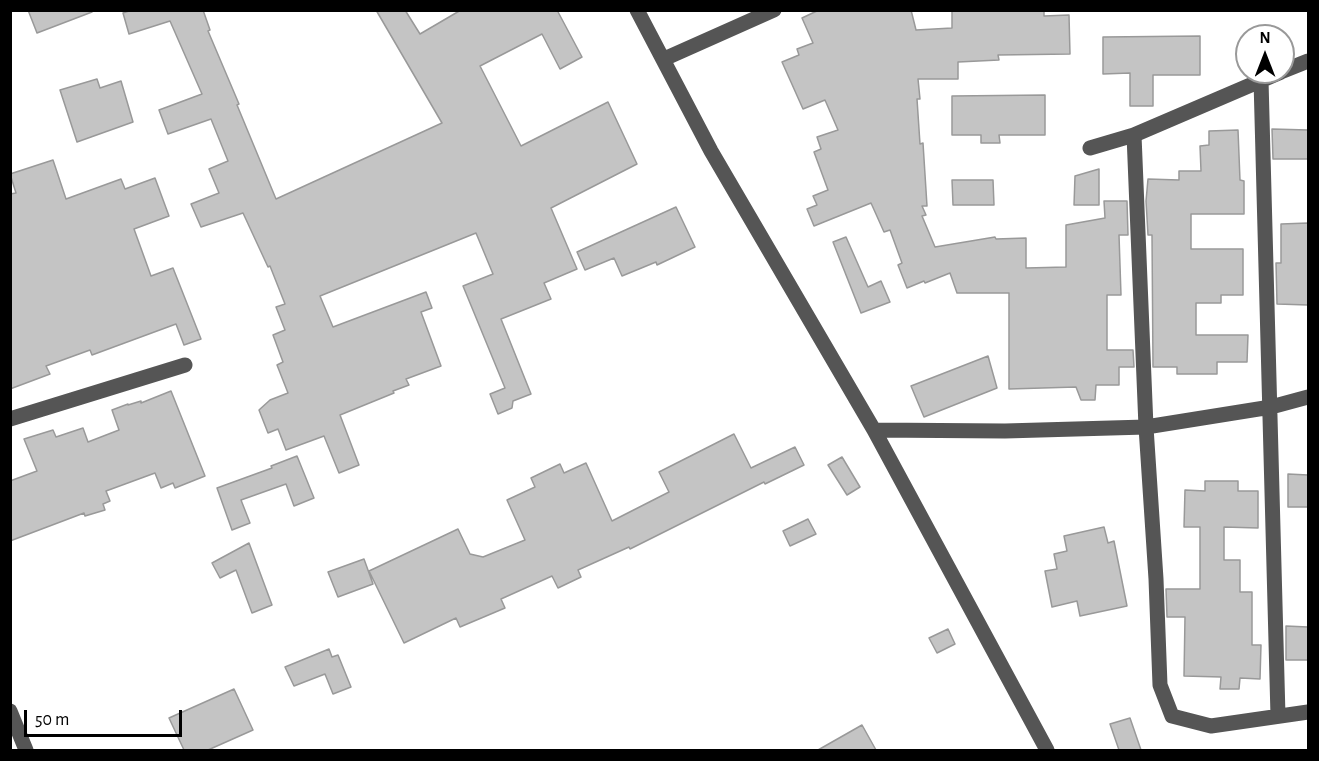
<!DOCTYPE html>
<html>
<head>
<meta charset="utf-8">
<style>
	body { margin:0 }
	#map { position:relative; width:1319px; height:761px; overflow:hidden; background:#fff; font-family:"Alegreya Sans",sans-serif }
	canvas { display:block }
	.frame { position:absolute; inset:0; border:12px solid #000; pointer-events:none }
	.north { position:absolute; left:1235px; top:24px; width:60px; height:60px; box-sizing:border-box; background:#fff; border:2px solid #999; border-radius:50%; rotate:0deg; font-size:16px; font-weight:700; line-height:24px; text-align:center; color:#000 }
	.north::after { content:''; display:block; margin:auto; width:21px; height:27px; background:#000; clip-path:polygon(50% 0,100% 100%,50% 72%,0 100%) }
	.scale { position:absolute; left:24px; top:710px; width:158px; height:27px; box-sizing:border-box; border:3px solid #000; border-top:0; padding-left:8px; font-size:18px; line-height:21px; white-space:nowrap; color:#000; -webkit-text-stroke:4px #fff; paint-order:stroke }
</style>
</head>
<body>
<div id="map">
<canvas width="1319" height="761"></canvas>
<div class="frame"></div>
<div class="north">N</div>
<div class="scale">50 m</div>
</div>
<script>
const c = document.querySelector('canvas').getContext('2d');
c.lineJoin = 'round';
function fill(path, color) { c.fillStyle = color; c.fill(path, 'evenodd'); }
function trace(path, color, width, dash) { c.strokeStyle = color; c.lineWidth = width; c.lineCap = dash ? 'butt' : 'round'; c.setLineDash(dash || []); c.stroke(path); }
const building = new Path2D(`
	M28,10H92V12L37,33Z
	M132,10H203L210,30L208,31L239,104L237,105L276,199L442,123L376,10H405L420,34L461,10H557L582,57L560,69L542,34L480,66L521,146L608,102L637,164L551,208L577,269L544,283L551,299L501,319L531,394L513,401L512,408L498,414L490,394L505,388L463,286L493,274L476,233L320,296L333,327L426,292L432,308L421,312L441,366L406,379L409,385L393,391L394,393L340,415L359,465L339,473L324,436L286,450L278,429L268,433L259,410L270,400L288,393L277,365L283,362L273,335L285,330L276,307L285,304L270,266L268,267L243,213L201,227L191,204L219,193L209,169L228,161L211,119L168,134L159,110L202,94L170,21L129,34L123,13Z
	M819,10H911L916,30L952,28V10H1044V16L1069,15L1070,54L998,55L999,60L958,62V79H918L920,99H917L920,144L923,143L927,206H922L926,215L922,216L935,247L995,237L996,239L1026,238V268L1066,267V225L1105,218L1104,201H1127L1128,235H1119L1121,295H1107V350H1133L1134,367H1119V385H1096L1095,400H1081L1076,387L1009,389V293H957L950,273L925,283L924,281L907,288L898,265L902,263L890,230L884,232L871,203L814,226L807,209L817,205L813,196L828,190L814,152L821,149L817,137L838,130L825,100L803,109L782,62L799,55L797,49L813,43L802,18Z
	M1200,36V75H1153V106H1130V73L1103,74V37Z
	M97,79L100,88L121,81L133,122L77,142L60,90Z
	M1045,95V135H999L1000,143H981V135H952V96Z
	M1272,129L1308,130V159H1273Z
	M1238,130L1240,180L1244,181V214H1191V249H1243V295H1221V303H1196V335H1248L1247,362H1217V374H1177V367H1153L1152,235H1148L1146,201L1148,179L1179,180V171H1201L1200,146L1209,145V131Z
	M53,160L66,199L121,179L125,189L155,178L169,216L134,229L151,276L173,268L201,339L184,345L176,324L92,355L90,350L46,366L50,374L10,389V194L16,193L10,174Z
	M1099,169V205H1074L1075,176Z
	M952,180H993L994,205H953Z
	M676,207L695,247L657,265L656,262L622,276L614,258L585,270L577,252Z
	M1308,223V305L1277,304L1276,263H1281V224Z
	M846,237L868,287L881,281L890,302L861,313L833,242Z
	M988,356L997,388L924,417L911,386Z
	M171,391L205,476L175,488L173,483L161,488L155,473L106,491L110,501L103,504L105,510L85,516L84,513L10,541V481L37,471L24,439L53,430L56,437L83,428L88,442L119,430L112,410L128,404V405L141,401V403Z
	M734,434L751,468L795,447L804,465L765,484L764,482L630,549L629,547L578,570L581,577L558,588L552,576L501,599L505,608L460,627L456,618L404,643L369,571L458,529L470,554L483,557L525,540L507,500L535,487L531,478L560,464L564,473L586,463L612,521L669,492L659,472Z
	M297,456L314,498L294,506L286,484L241,500L250,523L232,530L217,488L272,468L271,466Z
	M842,457L860,487L847,495L828,465Z
	M1288,474L1308,475V507H1288Z
	M1205,481H1238V491H1258V528L1224,527V560H1240V592H1252V645H1261L1260,679L1240,678L1239,689H1220L1221,677L1184,676L1185,617H1167L1166,589H1200V527H1184L1185,490L1205,491Z
	M808,519L816,534L790,546L783,531Z
	M1104,527L1108,543L1114,541L1127,606L1080,616L1077,601L1052,607L1045,571L1057,569L1054,554L1067,551L1064,536Z
	M249,543L272,605L252,613L236,570L220,578L212,563Z
	M364,559L373,584L338,597L328,572Z
	M1286,626L1308,627V660H1286Z
	M948,629L955,644L937,653L929,638Z
	M329,649L332,657L338,655L351,687L333,694L325,674L294,686L285,667Z
	M234,689L253,730L208,750H184L169,718Z
	M1130,718L1141,750H1119L1110,724Z
	M862,725L876,750H818Z`);
fill(building, '#c4c4c4');
trace(building, '#999', 1.5);
trace(new Path2D(`
	M637,10L711,151L874,430L1047,750
	M664,59L774,10
	M1283,71L1308,61
	M1261,80L1278,716
	M1134,135L1146,427L1156,579L1160,685L1172,716L1211,726L1308,712
	M1090,148L1134,135L1281,72
	M10,419L185,365
	M874,430L1005,431L1146,427L1271,407L1308,397
	M10,711L26,750`), '#555', 15);
</script>
</body>
</html>
